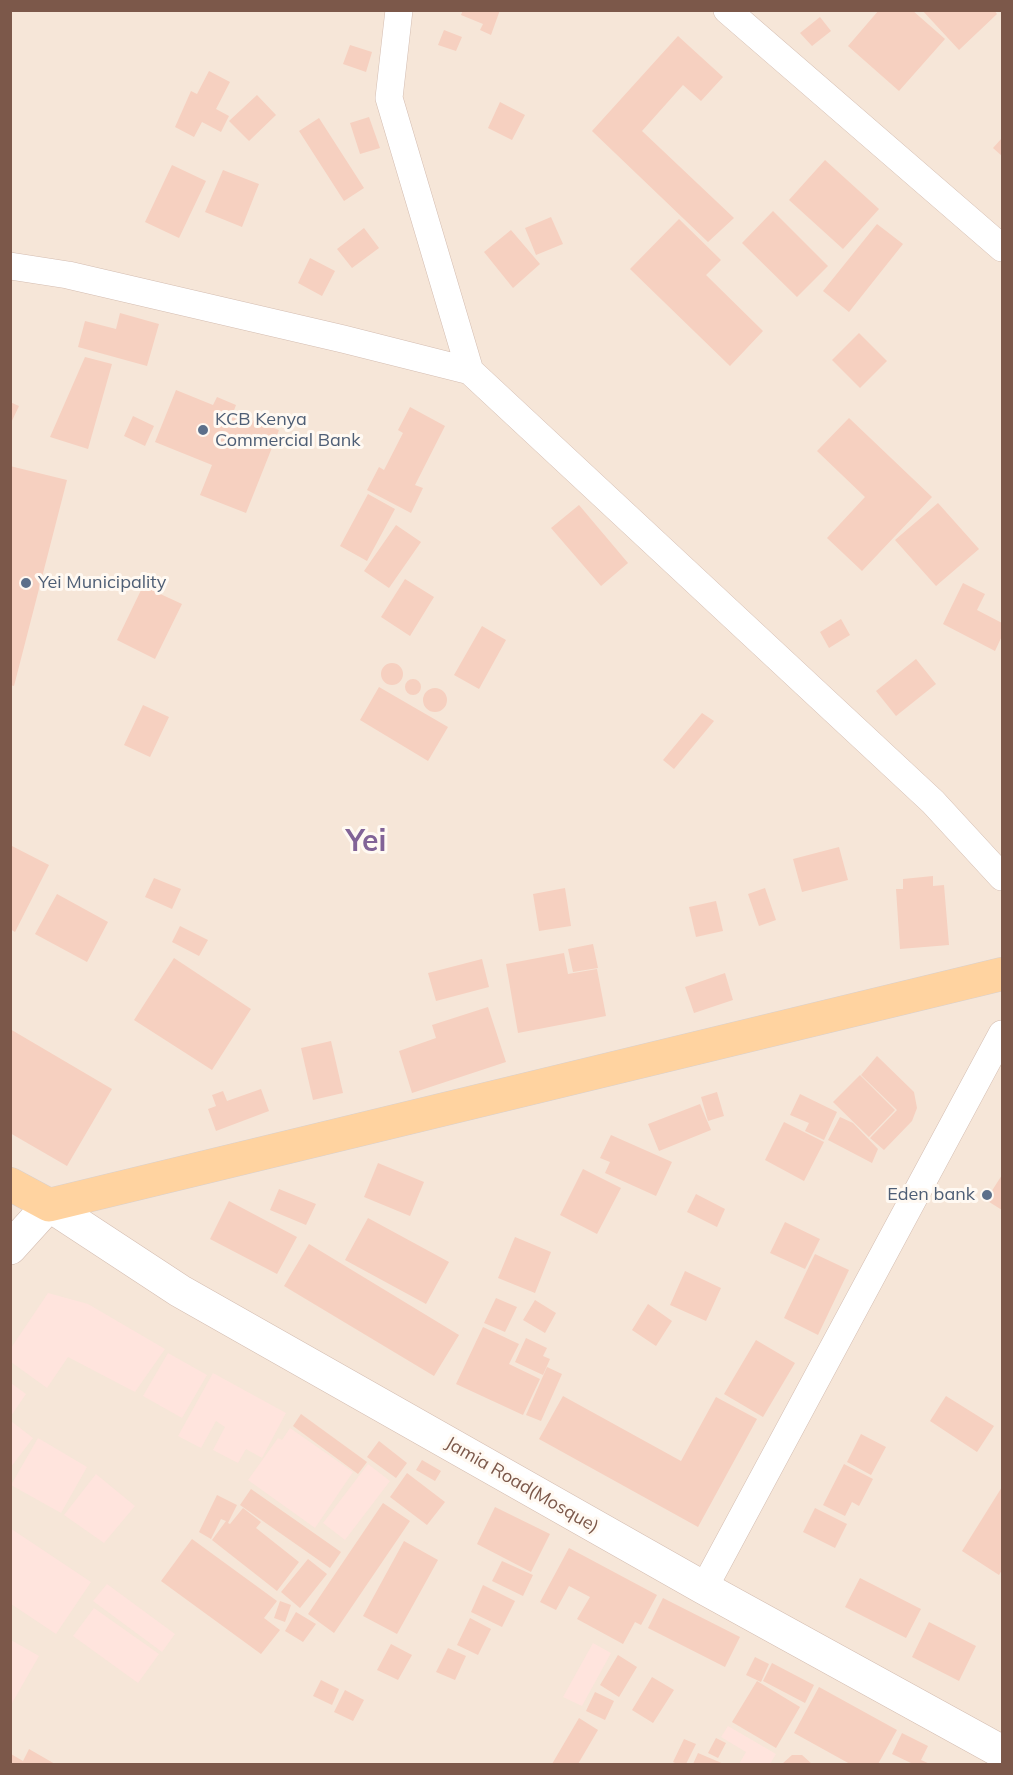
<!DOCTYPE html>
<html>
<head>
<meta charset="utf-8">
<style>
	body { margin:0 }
	#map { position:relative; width:1013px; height:1775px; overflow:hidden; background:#fef4ea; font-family:Mulish,sans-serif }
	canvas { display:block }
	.frame { position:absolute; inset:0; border:12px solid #7c584a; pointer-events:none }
</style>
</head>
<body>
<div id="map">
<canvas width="1013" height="1775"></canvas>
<div class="frame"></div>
</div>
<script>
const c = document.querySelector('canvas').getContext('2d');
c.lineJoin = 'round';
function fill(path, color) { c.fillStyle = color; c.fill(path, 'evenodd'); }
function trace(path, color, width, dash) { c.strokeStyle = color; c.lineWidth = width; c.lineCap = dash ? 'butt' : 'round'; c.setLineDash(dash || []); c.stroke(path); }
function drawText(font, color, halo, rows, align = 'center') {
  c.font = font + ' Mulish,sans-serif'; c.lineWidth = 6; c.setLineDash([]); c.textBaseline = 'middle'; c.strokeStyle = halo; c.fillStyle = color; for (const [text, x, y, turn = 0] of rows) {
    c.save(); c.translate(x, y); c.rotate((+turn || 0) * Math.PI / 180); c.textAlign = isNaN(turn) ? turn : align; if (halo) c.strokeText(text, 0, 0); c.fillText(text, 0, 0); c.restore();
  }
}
fill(new Path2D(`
	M11,11H1002V1764H11Z`), '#f6e6d8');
fill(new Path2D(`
	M48,1293L88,1304L165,1349L135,1392L68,1357L47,1388L11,1362V1348Z
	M168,1353L207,1375L182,1418L143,1396Z
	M213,1373L286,1413L262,1458L246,1449L238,1463L213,1450L225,1427L216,1421L201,1448L178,1436Z
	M11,1383L26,1394L11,1416Z
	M11,1421L33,1438L11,1467Z
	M290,1428L353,1472L315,1528L248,1480L278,1438L282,1440Z
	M38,1438L87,1467L61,1513L11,1485Z
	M368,1464L390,1481L345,1540L323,1523Z
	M96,1474L135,1506L104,1543L64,1515Z
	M10,1528L91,1582L56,1634L11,1604Z
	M107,1584L175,1634L162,1652L93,1601Z
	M94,1608L159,1654L138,1683L73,1636Z
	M11,1640L39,1656L11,1705Z
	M593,1643L611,1653L582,1706L563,1697Z
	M728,1726L776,1754L770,1764H739L746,1752L721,1737Z`), '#ffe4dd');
fill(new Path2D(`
	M463,10H500L491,35L480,30L483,24L461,15Z
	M879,10H912L945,39L899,91L848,46Z
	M922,10H994L997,14L959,50Z
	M820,17L831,31L812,46L800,33Z
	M444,30L462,37L456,51L438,45Z
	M678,36L723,77L701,101L683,85L642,131L734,218L708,242L592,131Z
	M350,45L372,52L366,72L343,64Z
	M209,71L230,82L216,109L229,116L221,132L202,122L194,137L175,127L191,91L197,94Z
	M257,95L276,115L249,141L229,121Z
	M500,102L525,115L512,140L488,128Z
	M369,117L380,148L360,154L350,123Z
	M319,118L364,188L344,201L299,131Z
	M1002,138V156L993,148Z
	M825,160L879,209L843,249L789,200Z
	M172,165L206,181L179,238L145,222Z
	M223,170L259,184L242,227L205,212Z
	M773,211L828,266L797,297L742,243Z
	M551,217L563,244L536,255L525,228Z
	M679,219L721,260L706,275L763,331L730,366L630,269Z
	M877,224L903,244L849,312L823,291Z
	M364,228L379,248L352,268L337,249Z
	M511,230L540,264L513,288L484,252Z
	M310,258L335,271L322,296L298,283Z
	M120,313L159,324L147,366L78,347L85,321L116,329Z
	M859,333L887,361L860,388L832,360Z
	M85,357L112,364L88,449L50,437Z
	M176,390L213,405L217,397L236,405L233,413L279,430L246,513L200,495L212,465L155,442Z
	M10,402L19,406L10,425Z
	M410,407L445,426L415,485L423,488L411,513L367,490L379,467L384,470L403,433L398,430Z
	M133,416L154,426L145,446L124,436Z
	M849,418L932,497L862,571L827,538L865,497L817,451Z
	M10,466L67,480L14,686L10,685Z
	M368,494L395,509L367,561L340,546Z
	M938,503L979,549L936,586L895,540Z
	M579,505L628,563L601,586L551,528Z
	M396,525L421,542L389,588L364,571Z
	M405,579L434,597L410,636L381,617Z
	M963,583L985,594L977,610L1002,623V636L995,651L943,624Z
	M143,586L182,604L155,659L117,640Z
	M841,619L850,635L829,648L820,632Z
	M482,626L506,640L479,689L454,675Z
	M916,659L936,684L896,716L876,691Z
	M381 674a11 11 0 1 1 22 0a11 11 0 1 1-22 0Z
	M405 687a8 8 0 1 1 16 0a8 8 0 1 1-16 0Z
	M379,687L448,727L428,761L360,720Z
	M423 700a12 12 0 1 1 24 0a12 12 0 1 1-24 0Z
	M143,705L169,717L150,757L124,745Z
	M702,713L714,721L674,769L663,760Z
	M10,845L49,865L15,932L10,929Z
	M839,847L848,880L802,892L793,859Z
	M933,876V886L944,885L949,945L900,949L896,889H903V879Z
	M154,878L181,889L172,909L145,897Z
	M565,888L571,926L539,931L533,894Z
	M765,888L776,920L759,926L748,894Z
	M57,894L108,922L87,962L35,934Z
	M716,901L723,931L696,937L689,907Z
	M180,926L208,940L199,956L172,942Z
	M593,944L598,968L573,972L568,949Z
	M564,953L568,974L597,969L606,1016L518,1033L506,964Z
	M174,958L251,1009L212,1070L134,1020Z
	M482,959L489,987L436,1001L428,973Z
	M725,973L733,1000L694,1013L685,987Z
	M488,1007L506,1062L412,1093L399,1051L436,1038L432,1025Z
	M10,1029L112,1089L67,1166L10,1133Z
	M331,1041L343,1093L313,1100L301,1048Z
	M877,1056L914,1092L917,1108L912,1121L884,1150L870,1138L897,1110L861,1075Z
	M860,1075L895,1110L869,1137L833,1102Z
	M261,1089L269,1111L216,1131L208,1109L216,1106L212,1095L223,1091L227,1101Z
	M717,1092L724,1116L708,1121L701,1097Z
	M800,1094L837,1112L824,1140L805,1131L809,1123L790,1115Z
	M700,1104L711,1130L659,1151L648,1124Z
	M840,1117L853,1123L878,1149L872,1163L828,1140Z
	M784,1122L824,1142L804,1181L765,1160Z
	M611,1135L672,1162L656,1196L605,1173L610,1162L600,1158Z
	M378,1163L424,1182L410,1216L364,1197Z
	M583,1169L621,1188L597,1234L560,1215Z
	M1002,1175V1210L986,1200Z
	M279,1189L316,1204L306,1225L270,1210Z
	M696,1194L725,1209L717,1227L687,1212Z
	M229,1201L297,1237L277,1274L210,1239Z
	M368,1218L449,1262L426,1304L345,1260Z
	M785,1222L820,1239L805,1269L770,1253Z
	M515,1237L551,1252L535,1293L498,1278Z
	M309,1244L459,1335L434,1376L284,1286Z
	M815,1254L849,1270L818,1335L784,1318Z
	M685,1271L721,1288L706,1321L670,1305Z
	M496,1298L517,1307L505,1332L484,1323Z
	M535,1300L556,1313L545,1333L523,1320Z
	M648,1304L672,1321L656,1346L632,1330Z
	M483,1327L519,1344L509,1364L540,1379L523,1415L456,1384Z
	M526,1338L547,1348L543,1356L550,1359L543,1375L515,1362Z
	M756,1340L795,1363L763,1417L724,1394Z
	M547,1367L562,1374L541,1421L526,1415Z
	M563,1396L681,1461L716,1397L757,1419L698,1527L539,1439Z
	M946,1396L994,1426L977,1452L930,1421Z
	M301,1414L367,1462L358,1474L293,1426Z
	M861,1434L886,1447L871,1475L847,1462Z
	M379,1441L407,1463L396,1478L367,1457Z
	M422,1460L441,1471L435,1481L416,1470Z
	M844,1464L873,1479L859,1506L852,1502L845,1516L823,1505Z
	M407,1473L445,1502L427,1525L390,1497Z
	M1002,1487V1570L999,1575L962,1551Z
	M251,1489L341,1552L330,1568L240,1505Z
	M217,1495L237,1505L228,1523L230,1524L243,1508L261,1522L256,1528L299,1562L277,1591L212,1540L226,1521L221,1519L211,1539L199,1532Z
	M383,1503L410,1521L334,1633L308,1614Z
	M495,1507L550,1534L531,1572L477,1544Z
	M815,1508L847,1524L835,1548L803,1532Z
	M192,1539L277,1601L264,1618L280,1630L261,1654L161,1581Z
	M404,1541L438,1560L397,1634L363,1616Z
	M569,1548L657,1595L641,1625L635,1622L623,1644L577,1619L590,1597L569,1586L556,1610L540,1602Z
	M308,1559L327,1574L300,1608L281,1592Z
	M502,1561L533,1575L523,1596L492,1581Z
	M860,1578L921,1609L906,1638L845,1607Z
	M483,1585L515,1601L502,1627L471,1612Z
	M663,1598L740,1637L725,1667L648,1628Z
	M280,1601L291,1605L285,1622L274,1618Z
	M296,1612L316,1624L303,1642L285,1631Z
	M470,1618L491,1629L478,1655L457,1645Z
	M929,1622L976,1646L959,1681L912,1657Z
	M391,1644L412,1655L398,1680L377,1670Z
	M448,1648L466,1656L455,1680L436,1672Z
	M618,1655L637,1667L619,1697L600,1685Z
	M755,1657L769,1664L761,1682L746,1675Z
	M772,1663L814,1685L805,1703L763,1681Z
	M652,1677L674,1690L653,1723L632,1710Z
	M321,1680L339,1689L332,1705L313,1696Z
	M757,1681L800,1707L776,1748L732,1722Z
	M819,1687L897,1730L878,1764H850L794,1733Z
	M345,1690L364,1700L353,1721L334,1712Z
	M595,1692L614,1701L605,1720L586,1711Z
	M579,1718L598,1730L578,1764H552Z
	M902,1733L928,1746L921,1760L930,1764H913L892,1754Z
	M716,1738L726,1743L718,1758L708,1753Z
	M684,1739L696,1744L686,1764H677L673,1762Z
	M29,1749L55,1764H10L11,1754L23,1761Z
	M698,1753L724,1764H693Z
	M792,1755H802L812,1764H782Z`), '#f6d0c0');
const minor = new Path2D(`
	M399,10L389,98L470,371
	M727,10L1002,248
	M10,266L68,275L343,339L470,371L933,802L1002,877
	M704,1588L1002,1034`);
const tertiary = new Path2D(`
	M10,1248L49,1205L180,1291L704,1588L1002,1752`);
const primary = new Path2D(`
	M10,1184L49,1205L1002,974`);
trace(minor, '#d4bdb1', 28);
trace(tertiary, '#d4bdb1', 34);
trace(primary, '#dad0cc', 34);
trace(minor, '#fff', 27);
trace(tertiary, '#fff', 33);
trace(primary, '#ffd3a0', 33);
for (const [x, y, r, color] of [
	[203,430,6,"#5c6f8a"],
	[26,583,6,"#5c6f8a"],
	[987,1195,6,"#5c6f8a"]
]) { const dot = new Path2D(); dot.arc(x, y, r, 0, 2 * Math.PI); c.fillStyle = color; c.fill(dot); trace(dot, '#fff9f2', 2); }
drawText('18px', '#4e5e75', '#fff9f2', [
	["KCB Kenya",215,420],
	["Commercial Bank",215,441],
	["Yei Municipality",38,583],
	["Eden bank",975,1195,"right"]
], 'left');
drawText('18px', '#7c584a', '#fff9f2', [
	["Jamia Road(Mosque)",522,1485,30]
]);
drawText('bold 30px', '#816397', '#fff9f2', [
	["Yei",366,842]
]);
</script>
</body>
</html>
